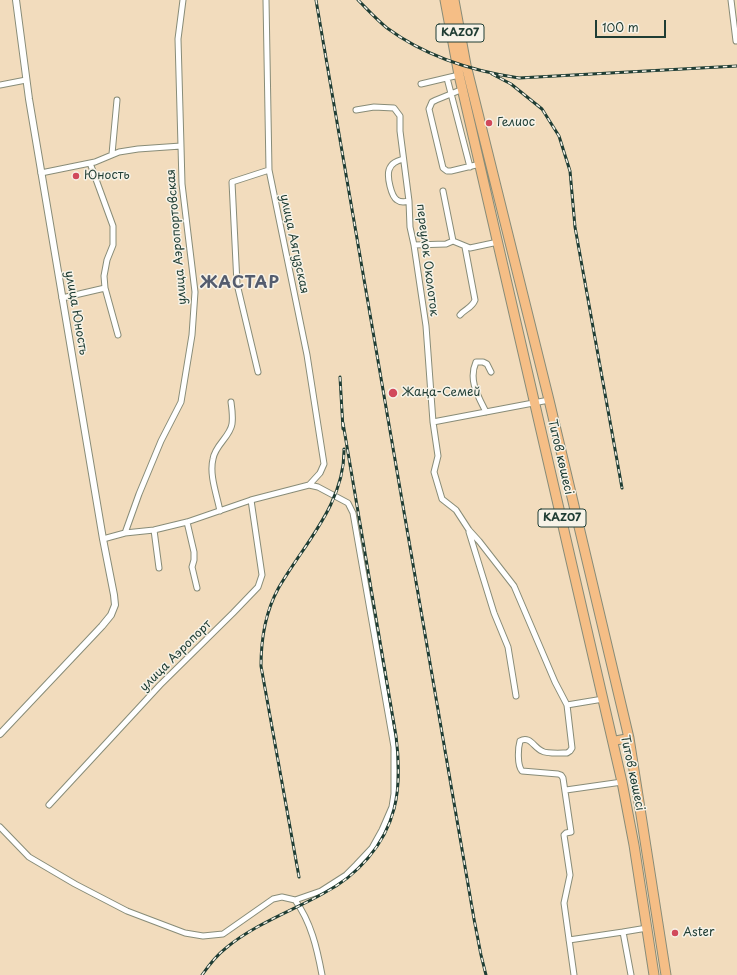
<!DOCTYPE html>
<html>
<head>
<meta charset="utf-8">
<style>
	body { margin:0 }
	#map { position:relative; width:737px; height:975px; overflow:hidden; background:#f2dcbd; font-family:"Playpen Sans",sans-serif }
	canvas { display:block }
	.scale { position:absolute; left:595px; top:20px; width:71px; height:18px; box-sizing:border-box; border:2px solid #1f3d34; border-top:0; padding-left:5px; font-size:12px; line-height:14px; white-space:nowrap; color:#1f3d34; -webkit-text-stroke:3px #f7f3e8; paint-order:stroke }
</style>
</head>
<body>
<div id="map">
<canvas width="737" height="975"></canvas>
<div class="scale">100 m</div>
</div>
<script>
const c = document.querySelector('canvas').getContext('2d');
c.lineJoin = 'round';
function trace(path, color, width, dash) { c.strokeStyle = color; c.lineWidth = width; c.lineCap = dash ? 'butt' : 'round'; c.setLineDash(dash || []); c.stroke(path); }
function drawText(font, color, halo, rows, align = 'center') {
  c.font = font + ' "Playpen Sans",sans-serif'; c.lineWidth = 3; c.setLineDash([]); c.textBaseline = 'middle'; c.strokeStyle = halo; c.fillStyle = color; for (const [text, x, y, turn = 0] of rows) {
    c.save(); c.translate(x, y); c.rotate((+turn || 0) * Math.PI / 180); c.textAlign = isNaN(turn) ? turn : align; if (halo) c.strokeText(text, 0, 0); c.fillText(text, 0, 0); c.restore();
  }
}
const minor = new Path2D(`
	M266,0L269,170L307,355L324,464L320,473L309,485
	M731,0L736,41
	M447,78L470,167
	M421,84L459,75
	M0,85L26,80
	M463,89L436,100L432,102L429,109L443,168L447,171H451L480,164
	M356,110L374,107L394,108L400,116V131L409,201L410,227L414,245L426,326L433,422L438,456L434,472L442,499L456,510L469,530L479,541L514,586L555,682L567,705L572,748L570,751L567,753C561,753 546,754 542,751C534,748 530,735 520,741C518,748 517,765 522,771L558,774L561,775L563,778L571,832L566,833L564,835L570,875L564,903L574,975
	M112,154L117,100
	M403,159C397,161 391,163 389,170C387,177 391,196 397,200C401,203 405,202 409,201
	M90,163L113,226V245L107,260L104,276L105,288L118,335
	M41,173L95,162L119,152L138,149L181,146
	M443,191L453,241
	M414,245L446,244L453,241L470,248L498,242
	M62,298L105,288
	M460,315C465,309 472,308 475,300L465,247
	M258,372L237,284L232,182L269,170
	M486,412C478,396 468,380 476,362H483L487,364L491,372
	M433,422L549,400
	M220,511C217,495 209,475 213,459C215,445 230,437 232,424C233,417 232,409 231,402
	M187,522L194,552V560L192,567L197,588
	M154,530L159,568
	M469,532L494,613L508,647L516,696
	M125,533L139,494L161,441L181,402L192,335L195,292L182,184L181,146L178,39L183,0
	M103,539L125,533L154,530L187,522L251,500L309,485L318,487L348,503L353,513L394,747V794L392,807L382,830L372,848L356,865L346,875L321,891L295,900
	M567,705L603,699
	M566,790L622,782
	M49,805L160,685L233,613L258,587L262,575L251,500
	M0,827L29,857L75,884L127,911L185,933L203,936L223,934L273,899L282,897L295,900C311,922 317,948 322,975
	M569,940L623,932
	M631,975L623,932L647,928`);
const tertiary = new Path2D(`
	M0,734L102,626L111,615L115,605L114,595L103,539L29,99L16,0`);
const primary = new Path2D(`
	M613,741L629,738`);
const trunk = new Path2D(`
	M445,0L459,75L622,782L634,845L654,975
	M454,0L466,65L549,400L629,738L666,975`);
trace(minor, '#888c78', 7);
trace(tertiary, '#888c78', 8);
trace(primary, '#888c78', 10);
trace(trunk, '#888c78', 11);
trace(minor, '#fff', 5);
trace(tertiary, '#fff', 6);
trace(primary, '#f5be86', 8);
trace(trunk, '#f5be86', 9);
const rail = new Path2D(`
	M316,0L474,919L481,955L486,975
	M358,0C367,9 377,20 387,28C425,56 472,71 519,78L737,66
	M492,74L511,84L542,109L559,136L570,171L575,227L622,488
	M340,377L343,429
	M299,877L261,666C261,639 265,613 278,589C303,545 345,504 344,449
	M202,975C209,965 217,955 226,948C255,924 292,911 324,893C357,876 385,845 394,809C400,786 399,759 396,736L343,423`);
trace(rail, '#1f3d34', 3);
trace(rail, '#f7f3e8', 1.5, [4.5]);
for (const [x, y, r, color] of [
	[489,123,4,"#d1495b"],
	[76,176,4,"#d1495b"],
	[393,393,5,"#d1495b"],
	[675,933,4,"#d1495b"]
]) { const dot = new Path2D(); dot.arc(x, y, r, 0, 2 * Math.PI); c.fillStyle = color; c.fill(dot); trace(dot, '#f7f3e8', 1.5); }
for (const [x, y, w] of [
	[460,33,48],
	[562,518,48]
]) { const box = new Path2D(); box.roundRect(x - w / 2, y - 9, w, 18, 3); c.fillStyle = '#f7f3e8'; c.fill(box); trace(box, '#1f3d34', 1); }
drawText('bold 11px', '#1f3d34', null, [
	["KAZ07",460,33],
	["KAZ07",562,518]
]);
drawText('12px', '#1f3d34', '#f7f3e8', [
	["Гелиос",497,123],
	["Юность",84,176],
	["Жаңа-Семей",402,393],
	["Aster",683,933]
], 'left');
drawText('12px', '#1f3d34', '#f7f3e8', [
	["улица Аэропортовская",177,237,-95],
	["улица Аягузская",294,244,78],
	["переулок Околоток",427,260,83],
	["улица Юность",76,313,80],
	["Титов көшесі",560,457,77],
	["улица Аэропорт",176,656,-45],
	["Титов көшесі",632,773,78]
]);
c.letterSpacing = '1px';
drawText('bold 16px', '#545c6e', '#f7f3e8', [
	["ЖАСТАР",240,284]
]);
c.letterSpacing = '0px';
</script>
</body>
</html>
